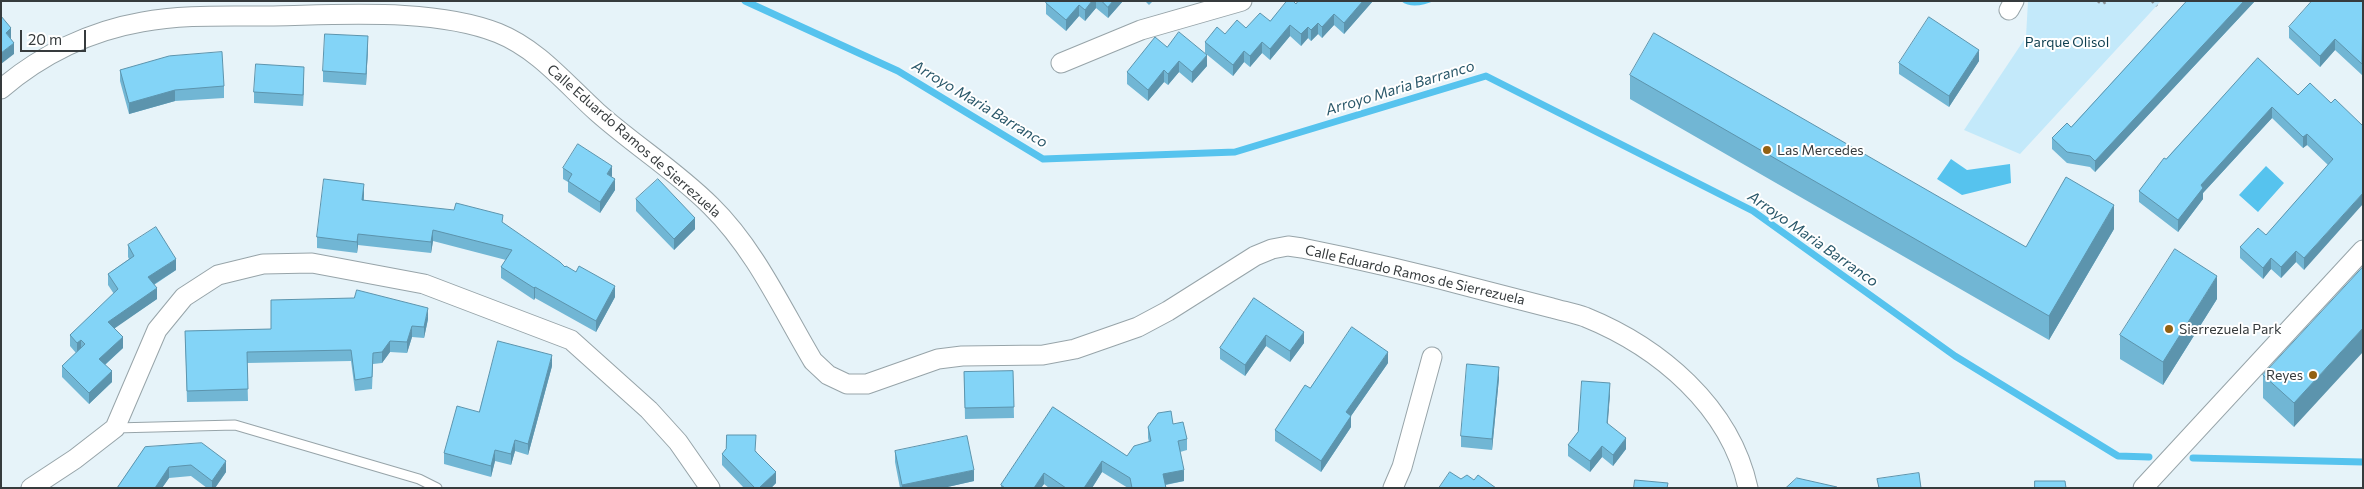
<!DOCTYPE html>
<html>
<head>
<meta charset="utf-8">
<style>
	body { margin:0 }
	#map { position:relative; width:2364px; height:489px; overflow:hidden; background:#e6f3f9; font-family:Commissioner,sans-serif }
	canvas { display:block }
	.frame { position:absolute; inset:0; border:2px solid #363b3d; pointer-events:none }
	.scale { position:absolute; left:20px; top:30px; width:66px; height:22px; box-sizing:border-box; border:2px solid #363b3d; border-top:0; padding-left:6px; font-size:15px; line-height:18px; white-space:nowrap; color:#363b3d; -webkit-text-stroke:4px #fff; paint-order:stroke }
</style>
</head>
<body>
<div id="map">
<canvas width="2364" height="489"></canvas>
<div class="frame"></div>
<div class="scale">20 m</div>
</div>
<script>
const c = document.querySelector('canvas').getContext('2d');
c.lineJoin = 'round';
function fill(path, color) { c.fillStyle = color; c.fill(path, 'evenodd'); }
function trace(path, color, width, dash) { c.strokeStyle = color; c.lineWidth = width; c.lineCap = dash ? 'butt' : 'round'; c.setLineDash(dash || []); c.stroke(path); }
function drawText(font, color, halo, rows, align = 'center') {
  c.font = font + ' Commissioner,sans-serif'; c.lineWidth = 4; c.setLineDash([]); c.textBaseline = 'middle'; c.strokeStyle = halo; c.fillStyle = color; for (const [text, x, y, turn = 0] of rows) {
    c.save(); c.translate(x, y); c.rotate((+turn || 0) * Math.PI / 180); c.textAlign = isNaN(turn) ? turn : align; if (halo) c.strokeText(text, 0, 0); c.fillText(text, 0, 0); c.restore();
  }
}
fill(new Path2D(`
	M2028,1H2161L2020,154L1964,130L2026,37Z`), '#c3e9fa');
fill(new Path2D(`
	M1401,1H1434C1423,5 1411,9 1401,1Z
	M1951,159L1967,170L2010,164L2011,183L1962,195L1937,179Z
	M2266,166L2284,183L2258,212L2239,195Z`), '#56c3ee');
trace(new Path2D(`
	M745,1L898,71L1043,159L1235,152L1486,76L1753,211L1955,356L2118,456L2149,457
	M2193,458L2363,462`), '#56c3ee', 7);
const lane = new Path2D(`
	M115,428L235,425L419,479L437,488`);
const street = new Path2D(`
	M2009,10L2014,1
	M1061,63L1141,30L1242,1
	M1,89C41,55 90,31 142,22C179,15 217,16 254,16C328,16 429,6 498,33C538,49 566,84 597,112C634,145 676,171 711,206C755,249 782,309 813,361L828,375L847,384H867L938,359L962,356L1043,355L1075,349L1138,327L1168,311L1255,256L1272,249L1288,246L1302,248C1362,260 1422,274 1482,290C1505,296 1529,302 1552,308C1562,311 1574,313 1585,317C1659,347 1730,406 1748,488
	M31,488L75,459L115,428L157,330L184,297L218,275L263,264L312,263L424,284L571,340L649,410L678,442L710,488
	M1393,488L1402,467L1432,357
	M2143,488L2363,250`);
trace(lane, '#97a4a9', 11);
trace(street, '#97a4a9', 21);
trace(new Path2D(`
	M2098,1L2102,4L2107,1
	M2152,1L2157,6`), '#8b9498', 3, [2.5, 4]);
trace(lane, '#fff', 9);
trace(street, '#fff', 19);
fill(new Path2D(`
	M1047,1H1123L1108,18L1096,8L1085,21L1079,16L1066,31L1046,14V3Z
	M1145,1H1153L1149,5Z
	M1298,1H1373L1344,34L1334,25L1322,38L1318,34L1311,41L1308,38L1301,46L1290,36L1270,60L1262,53L1250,67L1244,62L1233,76L1205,53V42L1225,34L1270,21L1296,4Z
	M2187,1H2255L2095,172L2090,167L2067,163L2052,149V138L2071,127Z
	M2363,1L2362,75L2335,50L2320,67L2289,38V27Z
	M368,47L366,85L323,82V71Z
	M1167,47L1207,66L1192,83L1179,72L1168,85L1164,82L1148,101L1127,84V72Z
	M2258,58L2298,95L2331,103L2363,126L2304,270L2296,262L2281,278L2271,269L2263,279L2240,258V247L2266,235L2328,165L2307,145L2303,148L2272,118L2203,193V199L2178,232L2139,202V191L2166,159Z
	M1979,61L1949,107L1899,74V63Z
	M120,70L224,86V98L175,101L129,114L120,81Z
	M1630,75L2026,247L2114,229L2049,340L1630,99Z
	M304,78L303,106L254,103V92Z
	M563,168L612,178L615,190L600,213L568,192V182L563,179Z
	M364,195V200L503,224L565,267L615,297L596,332L535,298L534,300L501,278V267L506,260L433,241L431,253L358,245L357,253L317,248V237Z
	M636,199L695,229L674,250L636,211Z
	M128,245L176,270L154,285L157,299L114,328L123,348L105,365L112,382L89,404L62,377V366L76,353L70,346V335L114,294L108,285V274L129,259L128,257Z
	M2363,267L2294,427L2263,398V375Z
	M1254,298L1304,343L1290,362L1266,346L1245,376L1220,359V348Z
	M2217,299L2163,385L2120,359V335Z
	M428,319L424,338L412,337L407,353L390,352L382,363L373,364L372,389L355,391L351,361L247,363L248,401L187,402L185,331L271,329Z
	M1388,363L1351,416V427L1321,472L1275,441V430L1310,388Z
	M552,366L528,455L515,451L511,465L495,461L491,477L444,464V453L479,412Z
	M1013,371L1014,418L965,419L964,372Z
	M1499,378L1492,450L1461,447V436Z
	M1610,394L1607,424L1626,449L1613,466L1602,457L1590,472L1568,456V445L1578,432Z
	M1053,407L1127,456L1149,442L1148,438V427L1173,424L1187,439V450L1180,452L1184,481L1166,485V488H1128L1102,472L1092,488H1049L1044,484L1041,488H1001V485Z
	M145,447L226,472L215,488H207L191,476L169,478L162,488H117Z
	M756,451L776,483L771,488H744L722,465V454Z
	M895,451L974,481L943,488H900L895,462Z`), '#71b6d4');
fill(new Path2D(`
	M1092,1H1096V8L1085,21V10Z
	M1113,1H1123L1108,18V7Z
	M1363,1H1373L1344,34V23Z
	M2244,1H2255L2095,172V161Z
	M1079,5V16L1066,31V20Z
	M1334,14V25L1322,38V27Z
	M1318,23V34L1311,41V30Z
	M1290,25V36L1270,60V49Z
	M1308,27V38L1301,46V34Z
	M11,28V39L6,33Z
	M368,36V47L366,85V74Z
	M2335,39V50L2320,67V56Z
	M1262,42V53L1250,67V56Z
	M14,43V54L1,64V53Z
	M1979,50V61L1949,107V96Z
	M1244,51V62L1233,76V65Z
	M1207,55V66L1192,83V72Z
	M1179,61V72L1168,85V74Z
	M304,67V78L303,106V95Z
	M1164,70V82L1148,101V90Z
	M175,90V101L129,114V103Z
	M2272,107V118L2203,193V199L2178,232V220L2201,185Z
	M2307,134V145L2303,148V137Z
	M612,166V177L607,174Z
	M615,179V190L600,213V202Z
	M364,184V195L362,211V200Z
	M2363,193V204L2304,270V258Z
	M2114,205V229L2049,340V316Z
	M695,218V229L674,250V239Z
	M433,230V241L431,253V242Z
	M358,234V245L357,253V242Z
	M2296,251V262L2281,278V267Z
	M2271,258V269L2263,279V268Z
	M176,259V270L148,288V277Z
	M2217,276V299L2163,385V362Z
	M615,286V297L596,332V321Z
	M535,287V298L534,300V288Z
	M157,288V299L108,333V322Z
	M428,308V319L424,338V327Z
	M412,326V337L407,353V342Z
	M2363,328V352L2294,427V403Z
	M1304,332V343L1290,362V351Z
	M1266,335V346L1245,376V365Z
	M123,337V348L99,370V359Z
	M81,340V351L77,354V343Z
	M390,341V352L382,363V352Z
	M1388,352V363L1351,416V427L1321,472V461L1346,412Z
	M552,355V366L528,455V444Z
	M1499,367V378L1492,450V439Z
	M112,371V382L89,404V393Z
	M1610,383V394L1607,434V423Z
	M1626,438V449L1613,466V455Z
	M515,440V451L511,465V454Z
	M1602,446V457L1590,472V461Z
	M495,450V461L491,477V466Z
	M226,461V472L215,488H212V481Z
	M1102,461V472L1092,488H1084Z
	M169,467V478L162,488H155Z
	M974,470V481L943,488H902V485Z
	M1184,470V481L1163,485V474Z
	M776,472V483L771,488H759Z
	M1044,473V484L1041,488H1034Z`), '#5c94ad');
const building = new Path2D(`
	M1047,1H1092L1085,10L1079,5L1066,20L1046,3Z
	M1102,1H1113L1108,7Z
	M1287,1H1293L1296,4L1298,1H1363L1344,23L1334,14L1322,27L1318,23L1311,30L1308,27L1301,34L1290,25L1270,49L1262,42L1250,56L1244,51L1233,65L1205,42L1217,27L1225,34L1237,20L1246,28L1260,13L1270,21Z
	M2187,1H2244L2095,161L2090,156L2067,152L2052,138L2067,123L2071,127Z
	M2312,1H2363L2362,64L2335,39L2320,56L2289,27Z
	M1,16L11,28L6,33L14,43L1,53Z
	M1929,17L1979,50L1949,96L1899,63Z
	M1179,32L1207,55L1192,72L1179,61L1168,74L1164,70L1148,90L1127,72L1155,37L1167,47Z
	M1654,33L2026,247L2066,177L2114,205L2049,316L1630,75Z
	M325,34L368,36L366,74L323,71Z
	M222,52L224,86L175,90L129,103L120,70L169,56Z
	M2258,58L2298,95L2310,83L2331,103L2335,99L2363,126V193L2304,258L2296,251L2281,267L2271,258L2263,268L2240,247L2258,228L2266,235L2333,159L2307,134L2303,137L2272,107L2201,185L2203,188L2178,220L2139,191L2164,158L2166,159Z
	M256,64L304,67L303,95L254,92Z
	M578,144L612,166L607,174L615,179L600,202L568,181L572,174L563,168Z
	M324,179L364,184L362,200L454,210L456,203L503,215L502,222L560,262L565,267L566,266L576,272L579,266L615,286L596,321L535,287L534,288L501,267L512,250L433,230L431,242L358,234L357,242L317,237Z
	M658,179L695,218L674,239L636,199Z
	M156,227L176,259L148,277L157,288L108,322L123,337L99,359L112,371L89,393L62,366L85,344L81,340L77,343L70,335L118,289L108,274L134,256L128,245Z
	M2175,249L2217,276L2163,362L2120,335Z
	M2363,267V328L2294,403L2263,375Z
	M357,290L428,308L424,327L412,326L407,342L390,341L382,352L373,353L372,377L355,380L351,350L247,352L248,389L187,391L185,331L271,329V300L354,298Z
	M1254,298L1304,332L1290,351L1266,335L1245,365L1220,348Z
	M1352,327L1388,352L1346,412L1351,416L1321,461L1275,430L1305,385L1310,388Z
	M498,341L552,355L528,444L515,440L511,454L495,450L491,466L444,453L457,406L479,412Z
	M1467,364L1499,367L1492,439L1461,436Z
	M1013,371L1014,407L965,408L964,372Z
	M1582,381L1610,383L1607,423L1626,438L1613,455L1602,446L1590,461L1568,445L1578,432Z
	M1053,407L1127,456L1134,446L1151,441L1148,427L1158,413L1171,411L1173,424L1183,422L1187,439L1178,441L1184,470L1163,474L1166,488H1132L1130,478L1102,461L1084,488H1066L1044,473L1034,488H1005L1001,485Z
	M727,435H756L755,451L776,472L759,488H755L722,454L726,449Z
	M967,436L974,470L902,485L895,451Z
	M202,443L226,461L212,481L191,465L169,467L155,488H117L145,447Z
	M1450,472L1461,479L1467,475L1474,480L1478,475L1496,488H1439Z
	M1919,473L1921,488H1879L1877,479Z
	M1797,478L1837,487V488H1786Z
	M1635,480L1668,483L1667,488H1634Z
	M2035,481H2065L2066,488H2035Z`);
fill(building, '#83d4f7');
trace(building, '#5c94ad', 1);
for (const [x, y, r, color] of [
	[1767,150,5,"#936112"],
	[2169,329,5,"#936112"],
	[2313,375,5,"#936112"]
]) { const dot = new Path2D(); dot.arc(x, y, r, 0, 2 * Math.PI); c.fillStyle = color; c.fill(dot); trace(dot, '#fff', 2); }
drawText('14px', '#0e3f50', '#fff', [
	["Parque Olisol",2067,42]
]);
drawText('14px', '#363b3d', '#fff', [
	["Calle Eduardo Ramos de Sierrezuela",634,141,41],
	["Calle Eduardo Ramos de Sierrezuela",1415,275,13]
]);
drawText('14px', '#363b3d', '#fff', [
	["Las Mercedes",1777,150],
	["Sierrezuela Park",2179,329],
	["Reyes",2303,375,"right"]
], 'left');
drawText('italic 15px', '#2a586a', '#fff', [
	["Arroyo Maria Barranco",1400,88,-17],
	["Arroyo Maria Barranco",980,104,31],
	["Arroyo Maria Barranco",1813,239,35]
]);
</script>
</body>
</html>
